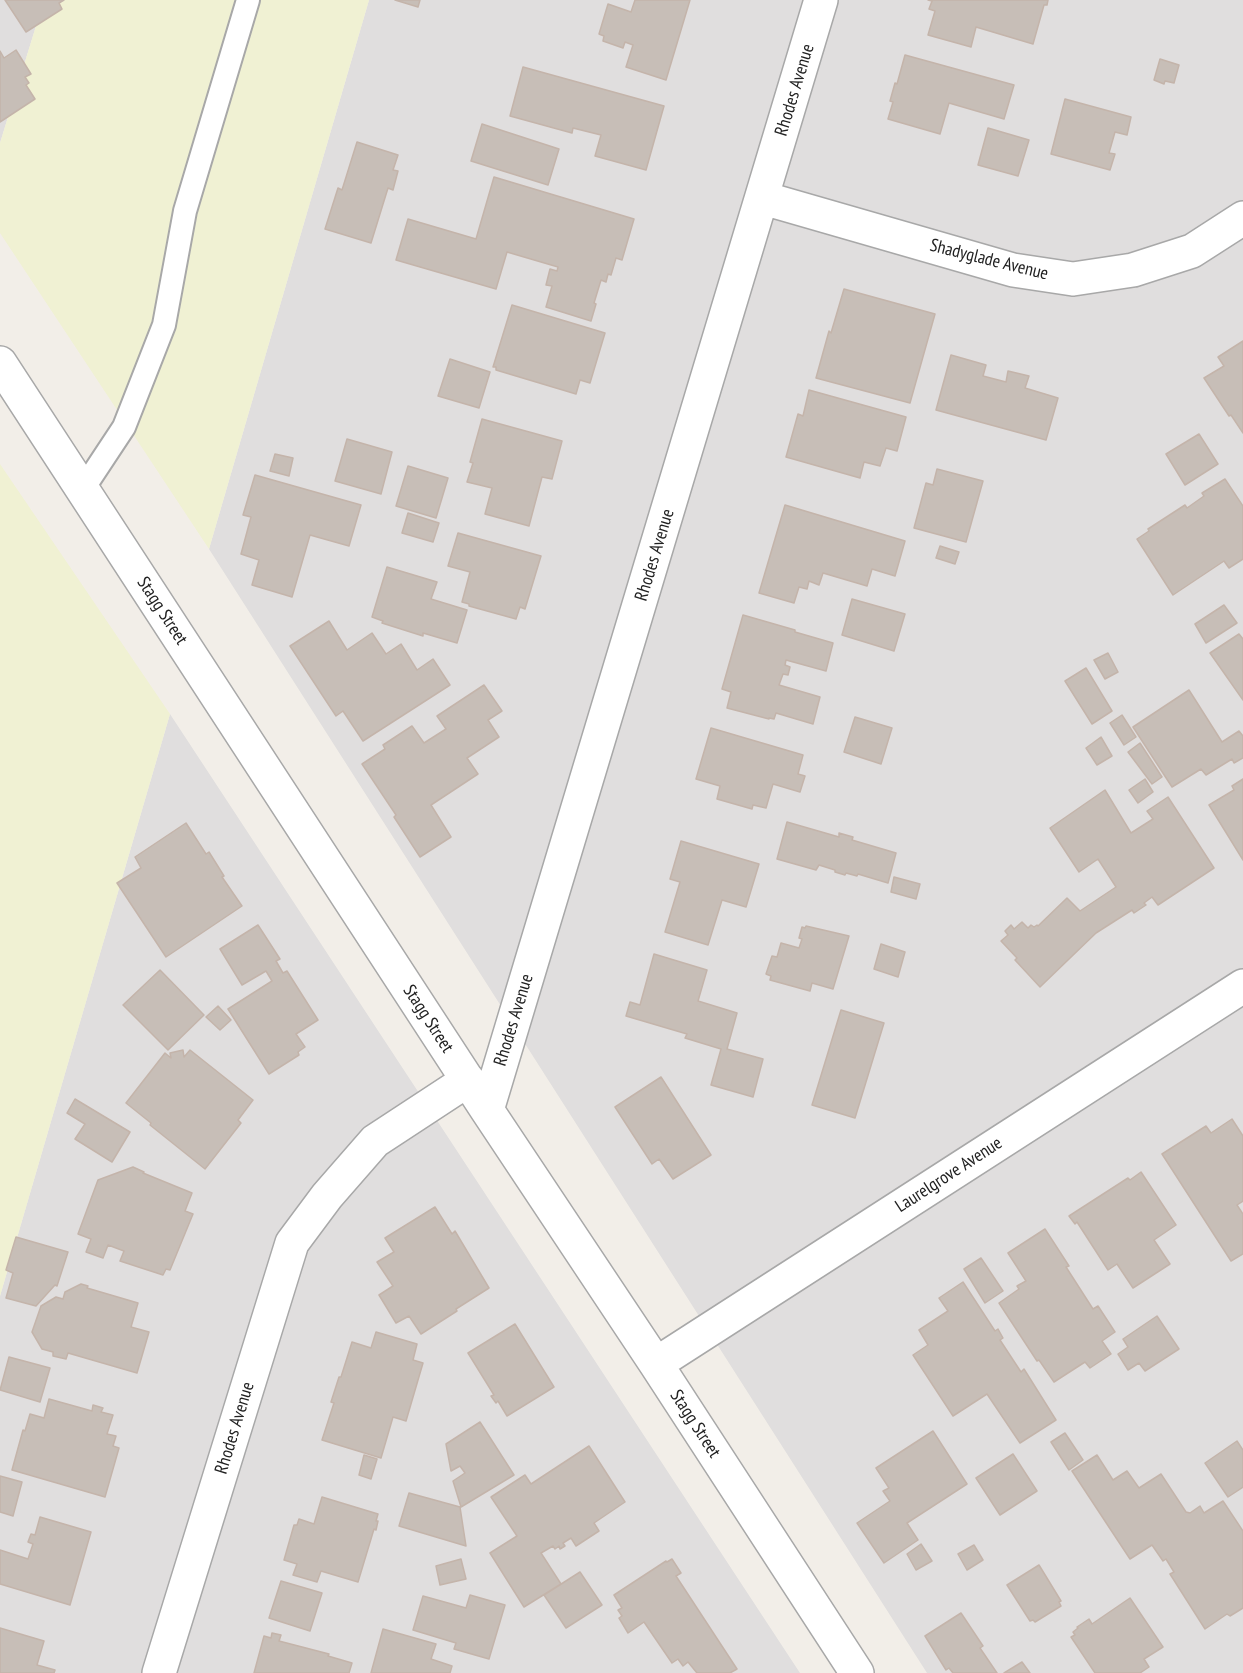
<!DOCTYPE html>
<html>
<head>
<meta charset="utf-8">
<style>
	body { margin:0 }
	canvas { display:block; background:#f2eee8 }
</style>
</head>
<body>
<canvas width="1243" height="1673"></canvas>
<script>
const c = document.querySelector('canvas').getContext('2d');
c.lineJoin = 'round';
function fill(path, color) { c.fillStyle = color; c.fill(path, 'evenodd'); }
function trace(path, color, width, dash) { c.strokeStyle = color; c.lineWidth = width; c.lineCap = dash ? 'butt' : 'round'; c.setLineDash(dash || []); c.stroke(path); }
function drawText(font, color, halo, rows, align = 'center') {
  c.font = font + ' "PT Sans Narrow",sans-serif'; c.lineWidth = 4.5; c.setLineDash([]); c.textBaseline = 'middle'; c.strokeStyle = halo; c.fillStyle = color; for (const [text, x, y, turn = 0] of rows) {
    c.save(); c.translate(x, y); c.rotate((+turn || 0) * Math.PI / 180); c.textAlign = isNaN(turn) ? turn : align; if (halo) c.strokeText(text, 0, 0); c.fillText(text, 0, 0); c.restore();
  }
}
fill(new Path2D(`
	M0,0H44L0,143Z
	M369,0H1243V1673H927L209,549Z
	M170,714L800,1673H0V1296Z`), '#e0dede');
fill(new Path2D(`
	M44,0H369L209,549L0,233V143Z
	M0,464L170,714L0,1296Z`), '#f0f1d3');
const building = new Path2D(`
	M5,0H64L59,3L62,9L26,32Z
	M395,0H420L418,7Z
	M635,0H690L666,80L626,67L633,45L625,42L623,48L603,41L604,36L599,34L608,4L631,12Z
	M928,0H1048L1047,5H1044L1033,44L976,27L971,47L928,35L935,11L929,9L932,1Z
	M16,50L31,74L25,77L29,83L26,85L35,99L0,122V51L4,58Z
	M905,55L1014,85L1004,119L949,103L940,134L888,119L893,102L890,101L895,83L897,84Z
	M1160,59L1179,65L1174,83L1165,81L1164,84L1154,80Z
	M523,67L664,106L646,170L595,156L601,135L573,128L572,133L510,116Z
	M1065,99L1131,117L1127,135L1115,132L1109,153L1115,154L1110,170L1051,154Z
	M482,124L559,149L548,185L471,161Z
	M988,128L1029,140L1018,176L978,165Z
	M357,142L398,155L393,170L398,171L393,190L388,188L371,243L325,229L338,188L342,190Z
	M494,177L634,219L622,260L616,258L611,275L608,274L606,282L601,280L594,303L596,304L591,321L546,307L552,286L546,285L550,269L557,271L558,267L507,252L496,289L396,260L408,219L476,239Z
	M844,289L935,314L910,403L816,378L829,331L831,333Z
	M512,305L605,333L590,383L580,380L576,394L496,370V367H493Z
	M1243,341V433L1231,415L1229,416L1204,378L1224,366L1218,357Z
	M951,355L986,365L983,376L1006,382L1008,371L1029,376L1025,388L1058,398L1046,440L936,410Z
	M450,359L490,372L479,408L438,396Z
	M809,390L906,417L897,451L886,448L880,466L864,462L860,478L786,457L798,414L803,416Z
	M482,419L562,441L552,479L542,477L529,526L485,514L492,488L467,482L473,463L470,462Z
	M1199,434L1218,464L1185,485L1166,454Z
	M347,439L392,452L381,494L335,481Z
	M275,454L293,458L289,476L270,471Z
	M408,466L448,478L436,518L396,506Z
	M937,469L983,481L966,542L914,528L926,483L933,485Z
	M255,475L361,505L349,546L310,535L292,597L252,585L259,560L241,554L251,517L243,515Z
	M1225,479L1243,506V559L1229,568L1224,561L1173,595L1137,539L1149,531L1148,529L1185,505L1187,508L1204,496L1202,493Z
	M785,505L905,541L895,576L872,569L867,586L823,573L819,585L809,581L807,589L799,587L794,603L759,593Z
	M408,513L439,523L433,542L402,533Z
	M458,533L541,556L525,609L520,607L516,619L469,606V604L462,602L470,572L448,566Z
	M940,546L959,552L955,564L936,558Z
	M387,567L437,582L431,599L467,610L457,643L423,633V636L382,623L383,621L372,617Z
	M852,599L905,614L894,651L842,635Z
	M1224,605L1237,623L1206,643L1195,624Z
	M743,615L795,630V632L833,643L826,671L786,660L785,665L790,667L788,675L783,674L779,685L820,697L813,724L776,713L774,719L769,718V719L727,708L731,692L722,689Z
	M329,621L347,650L372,633L386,654L401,644L417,670L433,659L450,685L363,741L343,711L336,716L290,646Z
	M1239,634L1243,639V700L1210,653Z
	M1108,653L1118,672L1105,679L1094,660Z
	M1086,668L1112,711L1092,724L1065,681Z
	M484,685L502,711L488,720L499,737L467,758L478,774L431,805L451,837L420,857L394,817L396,815L362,764L385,749L383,745L412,726L424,743L446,729L437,716Z
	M1189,690L1222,742L1239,731L1243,736V758L1234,763L1232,759L1206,775L1201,769L1172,787L1133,727Z
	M1122,715L1136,737L1124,745L1110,723Z
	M855,717L892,728L881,764L844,752Z
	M711,728L803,755L798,774L805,776L800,792L773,784L766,808L753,805L752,809L717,799L720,786L696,779Z
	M1101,737L1112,756L1097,765L1086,748Z
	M1140,743L1162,777L1152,784L1128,752Z
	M1145,779L1153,792L1138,803L1129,790Z
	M1243,779V860L1209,805L1234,790L1232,786Z
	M1105,790L1131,833L1153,819L1147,811L1168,797L1214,868L1158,905L1152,897L1144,903L1146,905L1134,913L1132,910L1096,933L1040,987L1015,960L1017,958L1001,941L1008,935L1005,931L1011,925L1014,929L1022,922L1028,928L1031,925L1034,927L1037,925L1038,926L1067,898L1080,911L1116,887L1098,859L1079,872L1050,828Z
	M787,822L839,837V833L853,837L852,840L896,853L888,883L858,874L857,876L846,873L845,875L835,872V870L819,865L816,870L777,859Z
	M186,823L206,854L209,852L224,876L222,877L242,906L166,957L117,883L141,868L135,857Z
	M681,841L759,864L746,907L722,900L708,945L665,932L680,882L670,879Z
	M894,877L920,884L916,899L891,892Z
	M258,925L280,959L276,961L283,973L287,971L318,1020L296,1034L305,1047L298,1052L299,1055L269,1074L228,1009L272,981L266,971L242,985L220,949Z
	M806,926L849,936L833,989L812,983L810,991L770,980L771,976L766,974L772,956L777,957L781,943L799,948L802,939L799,938L802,927L805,928Z
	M881,944L905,952L898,977L874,969Z
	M654,954L707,970L698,1001L737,1013L727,1049L763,1059L753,1097L711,1085L721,1049L685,1038L687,1034L626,1016L630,1002L640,1005Z
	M160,970L204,1015L168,1050L123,1005Z
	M218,1006L231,1020L220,1030L206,1017Z
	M841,1010L884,1023L855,1118L812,1105Z
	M183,1050L184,1057L190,1050L253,1100L238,1120L241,1123L205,1169L150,1125L151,1123L126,1103L165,1053L171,1058L170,1053Z
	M661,1077L711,1155L673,1179L659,1159L652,1164L615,1107Z
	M75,1099L130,1132L112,1162L75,1139L85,1124L67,1113Z
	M1232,1119L1243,1136V1201L1237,1205L1243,1214V1254L1231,1261L1162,1154L1206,1126L1211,1133Z
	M133,1167L144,1172L143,1173L192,1193L185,1211L193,1214L170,1270L166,1269L163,1275L120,1261L124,1251L108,1245L103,1258L86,1252L91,1239L78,1234L98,1180Z
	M1141,1172L1176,1225L1154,1240L1170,1264L1133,1288L1117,1264L1108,1270L1077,1222L1075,1224L1069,1216L1128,1178L1130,1180Z
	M435,1207L452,1234L455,1231L489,1288L456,1309L457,1311L421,1334L409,1316L396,1323L379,1295L393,1286L377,1262L394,1252L385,1238Z
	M1045,1229L1069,1266L1066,1267L1093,1309L1098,1306L1115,1332L1102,1341L1111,1354L1090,1368L1085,1362L1054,1382L1039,1360L1037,1361L999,1303L1019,1289L1017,1286L1026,1281L1008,1253Z
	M16,1237L68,1252L57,1286L55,1285L36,1306L6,1298L13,1273L6,1270Z
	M981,1258L1003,1291L985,1303L964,1269Z
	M963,1282L995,1331L998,1329L1003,1338L1000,1340L1021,1372L1024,1369L1056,1420L1020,1443L987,1394L953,1416L913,1355L928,1345L919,1330L948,1311L939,1298Z
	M81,1284L88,1286L87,1288L138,1303L131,1327L149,1332L137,1373L68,1353L66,1359L53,1356V1352L42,1349L32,1332L41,1306L56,1297L63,1299L65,1292Z
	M1157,1316L1179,1349L1145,1371L1139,1363L1128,1370L1118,1354L1128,1347L1123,1339Z
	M515,1324L554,1387L507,1416L498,1401L496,1403L491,1396L494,1395L468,1353Z
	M376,1332L417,1344L413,1360L423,1363L406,1421L393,1417L381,1458L322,1440L334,1403L331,1402L339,1377H341L352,1342L371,1348Z
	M9,1357L50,1368L40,1402L0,1390Z
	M49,1399L92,1411L93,1405L103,1408L101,1412L113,1415L107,1434L116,1436L113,1446L119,1448L105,1497L12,1470L23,1430L25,1431L30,1414L44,1418Z
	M480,1422L514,1475L461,1507L453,1481L465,1473L460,1466L451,1471L446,1444Z
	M933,1431L967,1484L907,1523L918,1540L884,1563L857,1523L890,1501L883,1491L889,1488L876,1468Z
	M1065,1433L1083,1460L1069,1470L1051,1442Z
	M1237,1441L1243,1450V1487L1228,1497L1205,1463Z
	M589,1446L625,1502L594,1523L599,1531L576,1546L571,1538L563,1543L565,1546L560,1549L559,1546L555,1549L553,1546L541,1553L561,1584L524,1607L490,1553L517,1536L491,1497L525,1475L531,1484Z
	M1013,1454L1037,1491L1000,1515L976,1478Z
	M364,1455L377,1459L371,1479L359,1475Z
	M1097,1455L1113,1480L1127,1471L1139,1488L1161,1474L1186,1512L1190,1513L1200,1506L1204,1513L1223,1501L1243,1531V1608L1230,1616L1227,1614L1205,1629L1170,1574L1174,1572L1166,1559L1163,1561L1152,1545L1130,1559L1072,1471Z
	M0,1476L22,1482L13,1516L0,1512Z
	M409,1493L460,1507L466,1546L399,1526Z
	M322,1497L378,1514L376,1521H378L376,1530L374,1529L358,1582L321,1571L317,1582L293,1575L297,1564L284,1560L294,1525H297L299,1519L314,1524Z
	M40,1517L91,1532L70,1605L0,1584V1550L28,1559L33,1544L28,1542L31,1534L35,1535Z
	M921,1544L932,1561L916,1570L907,1554Z
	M974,1545L983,1560L967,1570L958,1554Z
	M461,1559L466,1579L440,1585L436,1566Z
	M672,1559L681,1573L676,1576L737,1669L730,1673H697L688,1662L683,1666L678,1659L672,1663L644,1622L628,1633L619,1618L622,1616L618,1610L622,1608L614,1595L666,1561L667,1562Z
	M1039,1565L1061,1601L1059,1602L1061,1606L1035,1622L1033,1620L1030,1621L1007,1585Z
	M580,1572L602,1605L566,1628L544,1595Z
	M281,1581L322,1593L310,1631L269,1618Z
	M470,1595L505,1605L489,1659L454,1649L456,1643L413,1630L423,1596L466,1608Z
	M1130,1598L1163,1647L1144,1659L1149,1667L1140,1673H1095L1071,1637L1075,1635L1073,1632L1078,1628L1077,1627L1089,1619L1092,1624Z
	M961,1613L983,1646L980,1648L997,1673H953L949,1668L946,1670L925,1636Z
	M0,1628L44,1641L37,1665L55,1670L54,1673H0Z
	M383,1629L436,1644L431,1659L452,1666L450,1673H371Z
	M272,1633L281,1635L279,1641L329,1654L328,1656L352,1663L349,1673H254L264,1636L271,1638Z
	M1022,1662L1030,1673H1004Z`);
fill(building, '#c7beb7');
trace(building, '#c4b4aa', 1.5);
const lane = new Path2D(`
	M83,489L124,427L164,325L185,211L248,0`);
const street = new Path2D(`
	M763,198L1013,270L1073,279L1133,270L1192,251L1243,218
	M0,363L487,1110L656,1364L857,1673
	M487,1110L821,0
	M656,1364L1243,986
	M159,1673L292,1243L327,1196L375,1141L468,1080`);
trace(lane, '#a8a8a8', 26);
trace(street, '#a8a8a8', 36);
trace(lane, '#fff', 22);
trace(street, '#fff', 33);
drawText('18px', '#212121', '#fff', [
	["Rhodes Avenue",795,90,-73],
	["Shadyglade Avenue",989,260,14],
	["Rhodes Avenue",655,555,-73],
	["Stagg Street",162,611,57],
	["Stagg Street",428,1019,57],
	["Rhodes Avenue",514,1020,-73],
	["Laurelgrove Avenue",949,1175,-33],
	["Stagg Street",695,1424,57],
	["Rhodes Avenue",235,1428,-73]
]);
</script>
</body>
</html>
